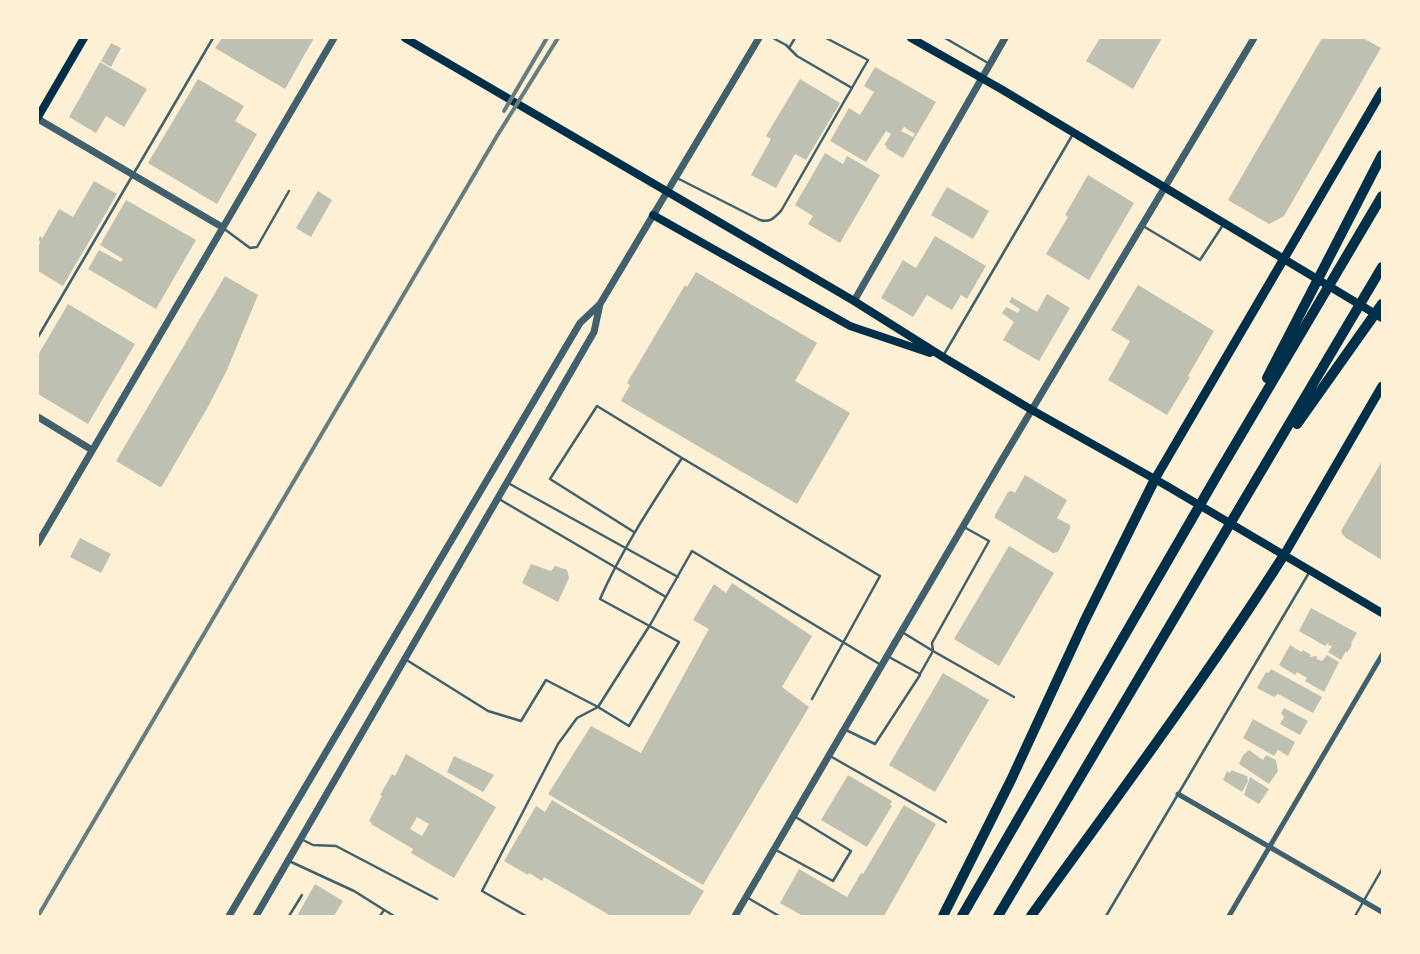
<!DOCTYPE html>
<html>
<head>
<meta charset="utf-8">
<style>
	body { margin:0 }
	#map { position:relative; width:1420px; height:954px; overflow:hidden; background:#fdf0d5; font-family:"DM Sans",sans-serif }
	canvas { display:block }
	.frame { position:absolute; inset:0; border:39px solid #fdf0d5; pointer-events:none }
</style>
</head>
<body>
<div id="map">
<canvas width="1420" height="954"></canvas>
<div class="frame"></div>
</div>
<script>
const c = document.querySelector('canvas').getContext('2d');
c.lineJoin = 'round';
function fill(path, color) { c.fillStyle = color; c.fill(path, 'evenodd'); }
function trace(path, color, width, dash) { c.strokeStyle = color; c.lineWidth = width; c.lineCap = dash ? 'butt' : 'round'; c.setLineDash(dash || []); c.stroke(path); }
fill(new Path2D(`
	M222,38H314L285,89L215,48Z
	M1100,38H1162L1133,89L1086,61Z
	M1322,38H1363L1381,48L1284,216L1269,224L1228,200Z
	M111,43L121,48L111,67L101,61Z
	M100,62L147,89L124,127L106,116L96,133L69,117Z
	M875,67L936,102L903,158L886,148L887,146L884,145L891,134L886,131L866,162L830,141L849,108L860,115L874,92L864,86ZM904,127L915,134L913,137L901,131Z
	M198,79L244,106L235,121L257,134L217,204L148,163Z
	M800,79L840,103L806,160L795,154L776,188L751,175L771,139L766,136Z
	M825,153L843,164L847,156L880,175L840,243L808,224L813,216L795,205Z
	M1088,175L1134,203L1089,280L1046,254L1068,217L1065,215Z
	M94,181L117,194L63,286L38,271V246L40,243L38,238L41,236L42,239L59,209L73,217Z
	M947,187L989,211L973,239L931,215Z
	M318,191L332,200L311,237L296,228Z
	M126,200L196,240L156,309L88,269L99,250L121,262L123,259L100,245Z
	M935,236L986,266L967,299L961,295L952,310L927,295L913,317L881,298L903,260L916,268Z
	M696,272L817,343L795,381L850,413L797,504L621,401L630,385L627,383L685,285L687,287Z
	M225,276L258,295L227,370L209,405L162,486L160,487L116,461Z
	M1138,285L1214,331L1188,376L1190,377L1167,415L1108,380L1130,341L1111,330Z
	M1047,294L1070,308L1039,361L1003,340L1014,322L1002,313L1006,307L1018,313L1020,309L1009,302L1012,297L1037,312Z
	M68,304L135,344L88,424L38,394V355Z
	M1382,461V560L1346,538L1342,534L1341,531Z
	M1025,475L1067,500L1057,518L1070,525V529L1058,552L1053,553L995,518V515L1008,492L1012,491L1015,493Z
	M80,538L111,554L101,573L70,557Z
	M1009,546L1054,573L999,666L954,639Z
	M531,564L551,571L555,566L567,570L569,578L558,602L522,583Z
	M732,583L812,636L782,687L809,707L703,885L548,794L591,726L641,753L709,629L693,620L714,584L726,593Z
	M1311,608L1357,633L1351,643L1352,645L1347,653L1346,651L1341,660L1328,652L1332,646L1328,645L1329,642L1325,646L1299,631Z
	M1290,645L1301,652L1303,650L1311,655L1309,657L1317,656V659L1322,661L1327,655L1339,662L1324,692L1305,681L1307,678L1297,672L1295,675L1279,665Z
	M1271,669L1322,697L1313,713L1278,694L1274,697L1257,688L1266,672L1269,673Z
	M943,673L989,700L935,792L889,765Z
	M1284,708L1308,721L1300,735L1280,724L1284,717L1281,713Z
	M1253,719L1295,742L1288,756L1278,750L1274,756L1243,738Z
	M1249,750L1263,760L1266,755L1276,760L1278,771L1269,784L1239,764L1243,755Z
	M406,754L496,807L454,878L411,853L413,849L371,824L372,823L369,821L382,796L380,795L392,774L395,776ZM417,817L429,824L422,836L410,829Z
	M454,756L494,775L483,792L447,772Z
	M1231,770L1247,776L1248,781L1242,792L1223,780L1227,771L1230,773Z
	M848,775L892,801L890,805L892,806L867,847L821,820Z
	M1250,777L1269,789L1259,804L1244,795Z
	M552,800L704,891L689,916H611L544,877L542,881L529,873L528,875L504,861L536,806L545,812Z
	M904,805L936,824L884,916H803L780,903L799,869L847,897L861,873L863,874Z
	M315,884L343,901L334,916H297Z`), '#bec0b2');
trace(new Path2D(`
	M773,38L786,45L797,56L852,88
	M945,38L988,63
	M789,48L795,38
	M677,178L760,220C770,223 774,218 781,211L868,60L826,38
	M1143,226L1200,260L1223,225
	M223,228L250,248L257,247L289,191
	M38,337L213,38
	M943,356L1073,134
	M682,458L880,576L812,699
	M508,483L678,577
	M499,499L666,597
	M634,532L550,479L597,406L682,458C652,504 622,549 600,599L679,642L629,726L598,707L650,625L692,551L881,665
	M902,632L933,651
	M933,651L932,643L989,541L964,527
	M889,657L920,674L933,651L1014,697
	M405,659L488,711L521,721L546,680L598,707
	M846,730L875,744L920,675
	M830,756L946,822
	M303,840L313,845L336,846L437,899
	M776,850L833,881L851,851L794,816
	M289,861L354,891L394,916
	M748,898L779,916
	M289,916L302,895
	M380,916L384,910
	M526,916L482,891L558,744L577,718L598,707
	M1106,916L1310,571
	M1355,916L1382,869`), '#3f606c', 2.5);
trace(new Path2D(`
	M1178,794L1382,912
	M1229,916L1382,655`), '#3f606c', 5);
trace(new Path2D(`
	M38,119L222,227
	M854,301L1005,38
	M38,417L92,450
	M38,543L334,38
	M229,916L580,323L600,304L759,38
	M256,916L594,332L600,304
	M735,916L1003,458L1254,38`), '#3f606c', 7);
trace(new Path2D(`
	M405,38L854,301L943,357L1032,410L1167,486L1382,613
	M911,38L1001,89L1382,318
	M38,117L84,38
	M653,215L850,326L930,353`), '#003049', 8);
trace(new Path2D(`
	M1155,479L1382,91
	M1284,555L1382,386`), '#003049', 9);
trace(new Path2D(`
	M1267,378L1382,155
	M1297,424L1382,304
	M943,916L1011,780L1085,620L1155,479
	M962,916L1219,472L1382,196
	M998,916L1382,267
	M1031,916C1117,797 1205,679 1284,555`), '#003049', 10);
trace(new Path2D(`
	M504,111L547,38
	M38,916L497,136L558,38`), '#657d81', 4);
</script>
</body>
</html>
